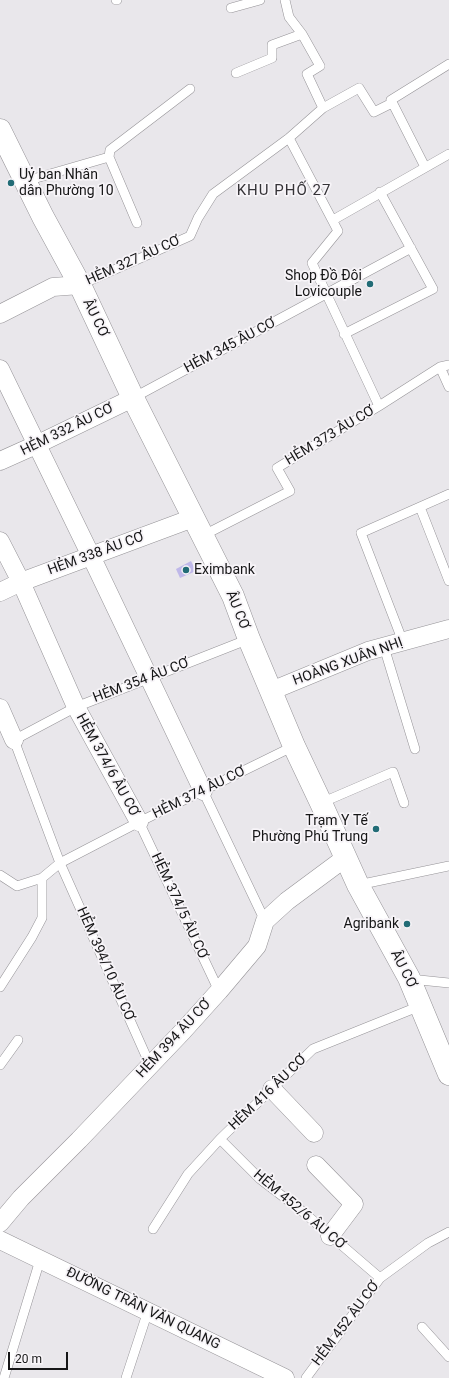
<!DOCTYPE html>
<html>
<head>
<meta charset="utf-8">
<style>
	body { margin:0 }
	#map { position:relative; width:449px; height:1378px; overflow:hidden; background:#e9e7eb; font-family:Roboto,sans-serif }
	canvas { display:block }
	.scale { position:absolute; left:8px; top:1352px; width:60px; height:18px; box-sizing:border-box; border:2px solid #161617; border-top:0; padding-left:5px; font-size:12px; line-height:14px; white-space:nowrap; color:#161617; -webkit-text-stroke:3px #f7f4f8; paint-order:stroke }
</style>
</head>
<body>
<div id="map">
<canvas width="449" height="1378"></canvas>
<div class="scale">20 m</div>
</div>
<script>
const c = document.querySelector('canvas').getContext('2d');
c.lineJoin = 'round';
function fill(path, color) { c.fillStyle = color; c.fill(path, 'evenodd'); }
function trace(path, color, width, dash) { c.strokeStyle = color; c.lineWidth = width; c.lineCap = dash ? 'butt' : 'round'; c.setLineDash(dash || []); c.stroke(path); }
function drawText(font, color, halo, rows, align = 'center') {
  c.font = font + ' Roboto,sans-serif'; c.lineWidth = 3.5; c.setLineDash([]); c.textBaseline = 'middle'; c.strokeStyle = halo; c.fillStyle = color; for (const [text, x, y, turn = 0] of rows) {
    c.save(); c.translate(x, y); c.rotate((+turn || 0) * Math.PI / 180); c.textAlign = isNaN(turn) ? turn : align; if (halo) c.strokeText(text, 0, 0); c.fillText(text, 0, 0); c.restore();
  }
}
fill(new Path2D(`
	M191,561L196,571L180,578L176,569Z`), '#bfb8e9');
const service = new Path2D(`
	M116,0H117
	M285,0L289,17L302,34L320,66L307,74L323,108
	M231,8L260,0
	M236,73L272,58V45L302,34
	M289,138L338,231L312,263L379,406
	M109,157L137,223
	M425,167L391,100L449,64
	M26,181L109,157L110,150L190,89
	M333,220L449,154
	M80,285L190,236L198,218L213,194L289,138L323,108L359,88L374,112L392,103
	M344,334L433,289L380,192
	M440,367L449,387
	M133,398L411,248
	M420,507L449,581
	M202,536L290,491L277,468L379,406L440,367L449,365
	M403,642L361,533L449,494
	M384,647L415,749
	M203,791L265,921
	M321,803L393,772L404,803
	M139,822L219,991
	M0,875L17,886L42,878L60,863L139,822L294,746
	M358,885L449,866
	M410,979L449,983
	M0,987L32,937L42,918V878
	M0,1065L18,1040
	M150,1065L60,863L14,740L76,707L249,639
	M220,1139L260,1179L302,1211L380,1278
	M153,1229L188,1174L220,1139L313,1049L420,1006
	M422,1327L449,1357
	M4,1378L40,1260
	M126,1378L148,1311
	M306,1378L380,1278L428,1243L449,1232`);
const minor = new Path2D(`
	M0,314L53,287L80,285
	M0,369L91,556L203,791
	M0,461L38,444L133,398
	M0,541L21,582L76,707L139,822
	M0,592L21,582L193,518
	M271,691L368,651L449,629
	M0,708L14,740
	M272,1089L314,1133
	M316,1165L354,1204L330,1236
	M0,1223L21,1198L79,1140L183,1031L219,991L257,946L265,921L287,901L345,858
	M0,1240L285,1378`);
const secondary = new Path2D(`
	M0,130L43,217L80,285L133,398L233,596L249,639L294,746L321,803L358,885L409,978L449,1074`);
trace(service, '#959397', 10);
trace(minor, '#959397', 19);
trace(secondary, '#959397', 23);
trace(service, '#fff', 9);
trace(minor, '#fff', 18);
trace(secondary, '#fff', 22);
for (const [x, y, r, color] of [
	[11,183,4,"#226c76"],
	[370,284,4,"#226c76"],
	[186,570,4,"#226c76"],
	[376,829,4,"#226c76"],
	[407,924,4,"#226c76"]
]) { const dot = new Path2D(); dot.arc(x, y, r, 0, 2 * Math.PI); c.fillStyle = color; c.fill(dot); trace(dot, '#f7f4f8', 1.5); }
drawText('14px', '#161617', '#f7f4f8', [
	["Uỷ ban Nhân",19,175,"left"],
	["dân Phường 10",19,191,"left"],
	["Shop Đồ Đôi",362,276],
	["Lovicouple",362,292],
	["Eximbank",194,570,"left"],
	["Trạm Y Tế",368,821],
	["Phường Phú Trung",368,837],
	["Agribank",399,924]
], 'right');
drawText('14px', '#161617', '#f7f4f8', [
	["HẺM 327 ÂU CƠ",133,261,-24],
	["ÂU CƠ",95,318,64],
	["HẺM 345 ÂU CƠ",230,346,-28],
	["HẺM 332 ÂU CƠ",67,430,-26],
	["HẺM 373 ÂU CƠ",330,436,-31],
	["HẺM 338 ÂU CƠ",96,554,-20],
	["ÂU CƠ",237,610,68],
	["HOÀNG XUÂN NHỊ",348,662,-20],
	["HẺM 354 ÂU CƠ",141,681,-21],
	["HẺM 374/6 ÂU CƠ",107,765,61],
	["HẺM 374 ÂU CƠ",199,793,-26],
	["HẺM 374/5 ÂU CƠ",179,906,65],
	["HẺM 394/10 ÂU CƠ",105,964,66],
	["ÂU CƠ",403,969,63],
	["HẺM 394 ÂU CƠ",174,1039,-47],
	["HẺM 416 ÂU CƠ",268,1093,-44],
	["HẺM 452/6 ÂU CƠ",299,1210,40],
	["ĐƯỜNG TRẦN VĂN QUANG",143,1309,26],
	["HẺM 452 ÂU CƠ",346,1324,-53]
]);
c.letterSpacing = '1px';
drawText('15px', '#353337', '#f7f4f8', [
	["KHU PHỐ 27",284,191]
]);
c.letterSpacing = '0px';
</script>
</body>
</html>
